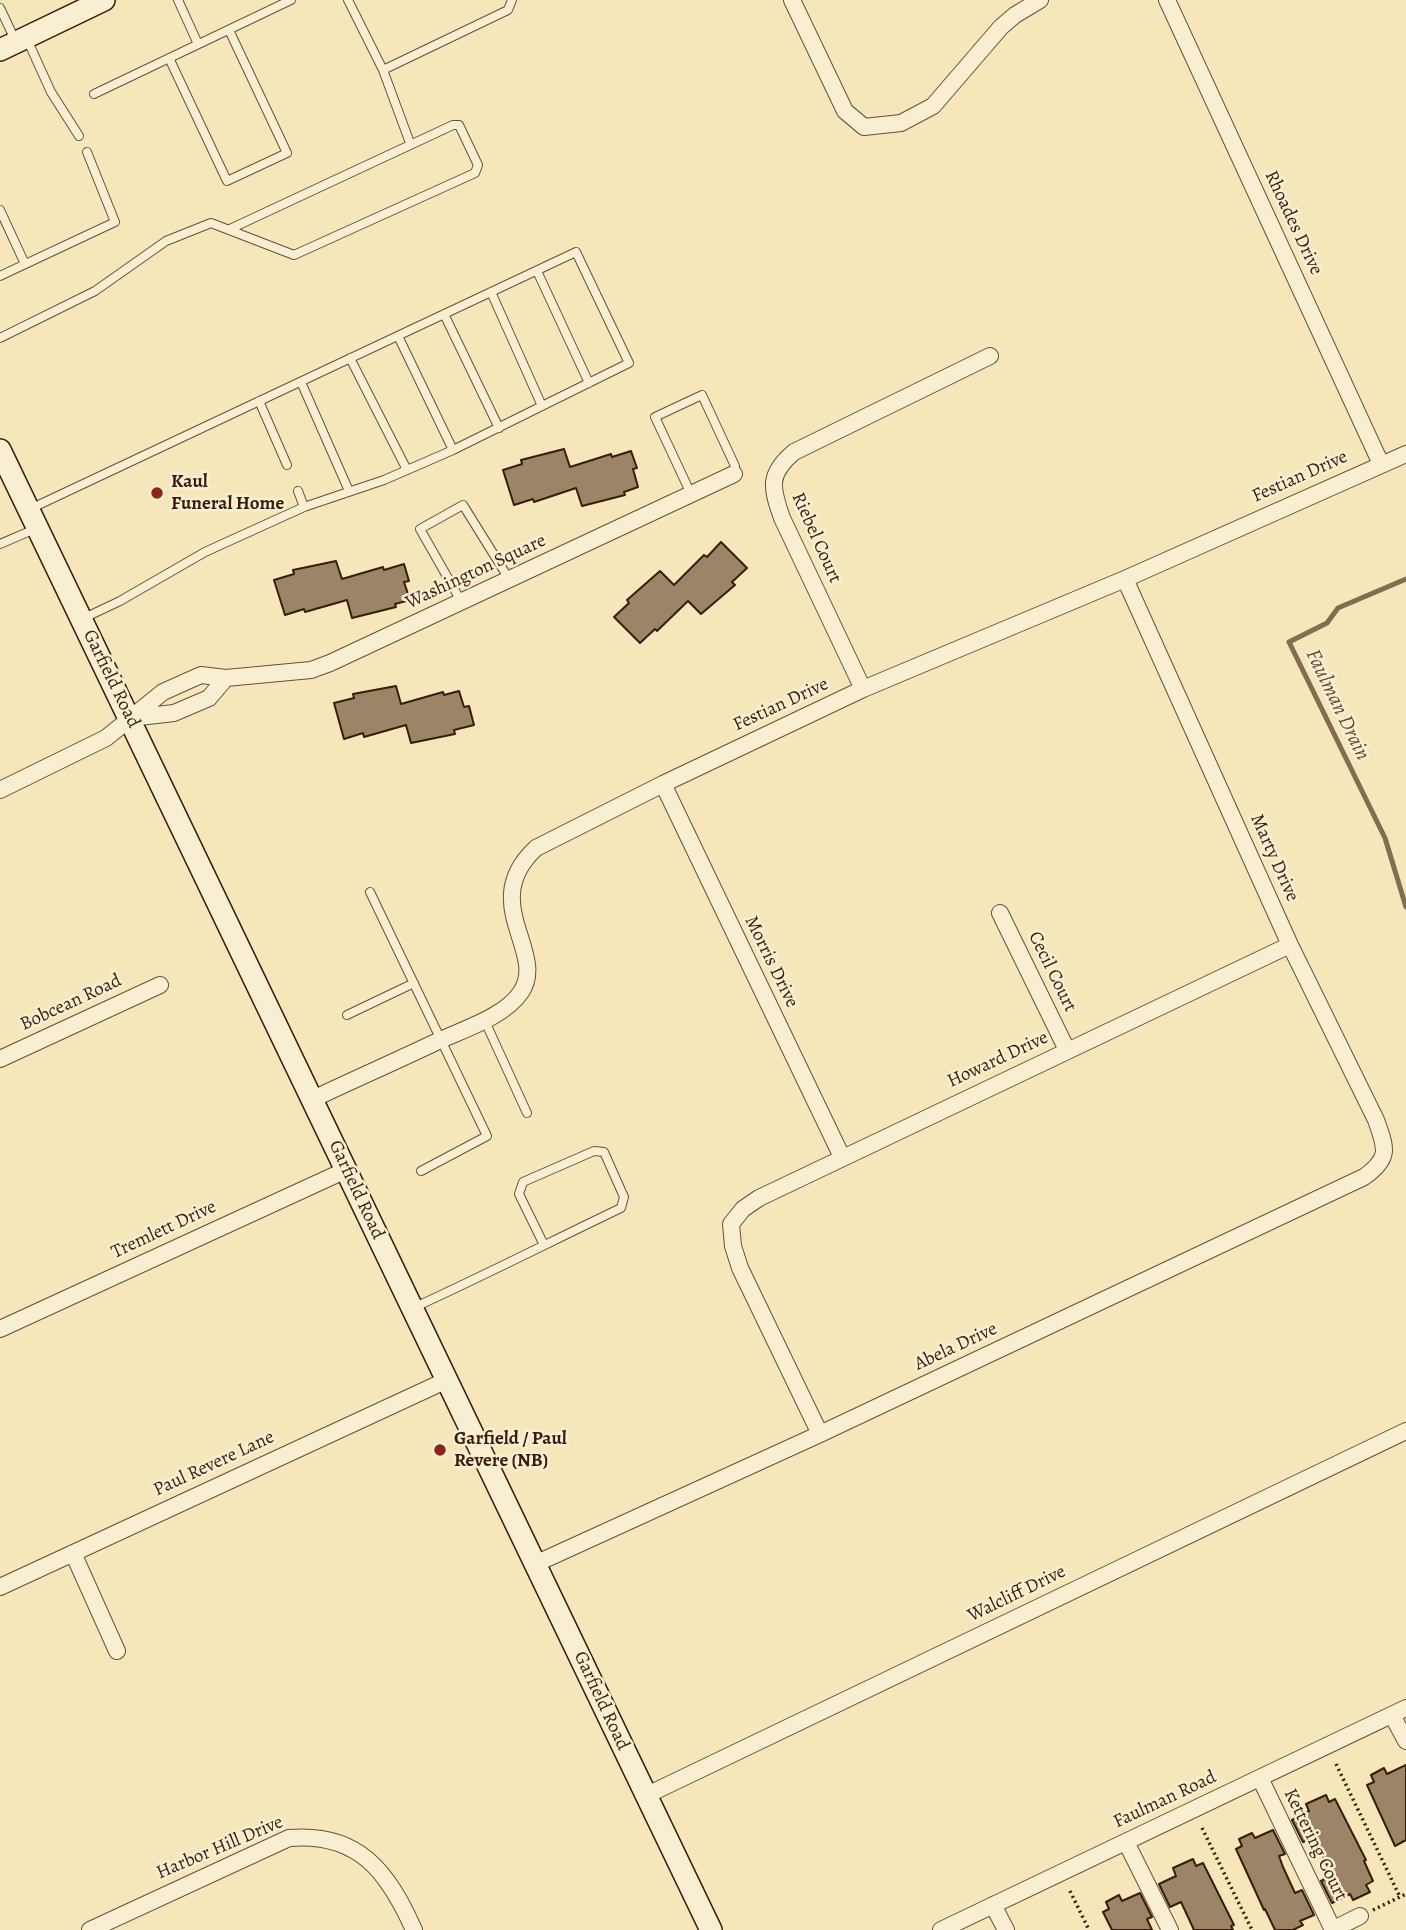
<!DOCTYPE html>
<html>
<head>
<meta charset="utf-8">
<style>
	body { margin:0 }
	canvas { display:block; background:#f5e7b9 }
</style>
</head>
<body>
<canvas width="1406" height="1930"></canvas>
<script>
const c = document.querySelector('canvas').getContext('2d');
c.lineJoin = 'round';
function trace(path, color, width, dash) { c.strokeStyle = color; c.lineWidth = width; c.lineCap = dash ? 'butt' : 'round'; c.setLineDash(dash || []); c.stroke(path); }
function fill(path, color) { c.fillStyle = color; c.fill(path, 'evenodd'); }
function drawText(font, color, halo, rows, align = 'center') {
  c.font = font + ' Alegreya,serif'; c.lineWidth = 5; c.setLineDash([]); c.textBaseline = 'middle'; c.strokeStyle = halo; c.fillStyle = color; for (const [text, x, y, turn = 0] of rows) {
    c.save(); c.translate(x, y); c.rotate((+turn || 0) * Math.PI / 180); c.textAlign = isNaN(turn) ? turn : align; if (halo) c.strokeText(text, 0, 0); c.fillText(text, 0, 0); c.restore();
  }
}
trace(new Path2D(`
	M1406,579L1338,608L1327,623L1289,642L1385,838L1406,907`), '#846c51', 5);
const building = new Path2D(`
	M564,449L570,467L611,454L612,457L631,451L637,468L633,469L638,487L624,492L625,495L582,506L576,488L534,502L533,499L514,505L503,470L522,464L521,460Z
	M721,542L747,568L732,582L735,585L701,614L688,601L657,631L655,629L640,643L614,617L629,603L627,600L660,571L674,585L704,555L707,557Z
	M336,561L342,579L383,567L384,570L404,564L409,581L404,582L410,600L395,604L396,607L352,618L347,600L305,612L304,609L285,615L274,580L294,574L293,570Z
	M396,686L401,704L443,692L444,695L459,691L464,707L469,706L474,725L454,730L455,734L411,743L406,725L364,737L363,733L344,739L334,703L354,698L353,694Z
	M1406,1765V1840L1395,1846L1367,1785L1374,1782L1371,1775L1384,1768L1387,1774Z
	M1326,1795L1329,1802L1335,1799L1366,1860L1364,1861L1373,1881L1366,1885L1370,1892L1353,1900L1350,1894L1332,1903L1321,1881L1332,1875L1318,1847L1313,1838L1303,1842L1292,1820L1309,1811L1306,1804Z
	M1273,1830L1285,1854L1279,1856L1283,1867L1295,1893L1302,1890L1314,1915L1300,1921L1303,1925L1293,1930H1275L1265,1909L1264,1910L1236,1849L1242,1846L1239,1839L1252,1833L1255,1838Z
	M1193,1859L1196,1866L1203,1863L1234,1925L1231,1926L1233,1930H1194L1181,1902L1170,1907L1159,1884L1176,1876L1173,1868Z
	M1140,1893L1152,1917L1147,1919L1152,1930H1112L1103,1912L1109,1909L1106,1902L1119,1895L1122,1901Z`);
fill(building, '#9b8566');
trace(building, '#3a1b0d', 2);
const lane = new Path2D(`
	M178,0L198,44
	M348,0L383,70L410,143
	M0,8L16,42
	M26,37L51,92L79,136
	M169,58L227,181L287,153L229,30
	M383,70L508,10L512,0
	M94,94L291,0
	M0,210L25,264
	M537,271L589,383
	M0,276L115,222L87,152
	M491,292L542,406
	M444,314L499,428
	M398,336L453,450
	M0,338L95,291L166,241L211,223L294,255L475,173L478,165L459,125H453L230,229
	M350,358L407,470
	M301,382L349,491
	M259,401L287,465
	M298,491L304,507
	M691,494L655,417L702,395L735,466L734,474
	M30,509L576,252L629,363L453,450L384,480L304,507L205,552L120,601L82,619
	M0,544L35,529
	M461,601L420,529L463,505L509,579
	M370,892L487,1136L421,1171
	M347,1015L414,983
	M484,1019L527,1113
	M413,1308C483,1276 552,1241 621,1208L624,1197L604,1152L594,1151L523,1182L519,1194L544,1245`);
const street = new Path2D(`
	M792,0L845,111L864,127L901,123L933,106L1001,27L1015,15L1040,0
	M1167,0L1381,464
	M226,678L311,670L330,663L734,474
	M863,689L782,518C771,487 768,474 794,452L990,356
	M663,784L842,1157
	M0,790L106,738L163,692L201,675L226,678L209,698L174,713L130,718
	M1000,913L1067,1050
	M0,1059L160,985
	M313,1099C353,1080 394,1062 434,1043C461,1030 505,1017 521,992C548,952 477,903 536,848L663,784L863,689L1125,579L1406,454
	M0,1329L346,1170
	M820,1434L740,1268L733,1246L731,1224L743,1209L759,1198L1290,945
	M73,1553L117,1651
	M535,1564L820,1434L1364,1177C1391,1158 1386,1148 1376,1120L1290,945L1125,579
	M0,1587L447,1380
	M1392,1715L1406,1741
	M1260,1778L1333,1930
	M645,1796L1406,1431
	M1126,1842L1170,1930
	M993,1905L1006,1930
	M90,1930L289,1838C359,1832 388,1872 414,1930
	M941,1930L1406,1708
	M1332,1930L1360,1916`);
const secondary = new Path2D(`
	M0,50L104,0
	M0,450L711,1930`);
trace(lane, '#694e38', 10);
trace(street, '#694e38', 18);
trace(secondary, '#3a1b0d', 24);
trace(new Path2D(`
	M1336,1764L1400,1897
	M1202,1828L1252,1930
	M1070,1891L1089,1930
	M1373,1910L1406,1894`), '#3a1b0d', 3.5, [2, 3.5]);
trace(lane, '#f8efd2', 8);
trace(street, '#f8efd2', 16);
trace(secondary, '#f8efd2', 21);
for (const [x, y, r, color] of [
	[157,493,7,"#8f2418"],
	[440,1450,7,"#8f2418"]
]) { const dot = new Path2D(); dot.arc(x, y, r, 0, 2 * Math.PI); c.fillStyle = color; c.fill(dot); trace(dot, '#f8efd2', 2.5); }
drawText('19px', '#3a1b0d', '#f8efd2', [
	["Rhoades Drive",1293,223,65],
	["Festian Drive",1300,477,-24],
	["Riebel Court",816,538,66],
	["Washington Square",476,572,-25],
	["Garfield Road",111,679,64],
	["Festian Drive",781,705,-25],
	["Marty Drive",1274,858,66],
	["Morris Drive",771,962,64],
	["Cecil Court",1052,972,64],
	["Bobcean Road",71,1003,-25],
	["Howard Drive",998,1060,-25],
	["Garfield Road",356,1190,65],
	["Tremlett Drive",164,1230,-25],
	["Abela Drive",956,1347,-25],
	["Paul Revere Lane",214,1464,-25],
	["Walcliff Drive",1017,1594,-26],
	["Garfield Road",601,1701,65],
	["Faulman Road",1165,1800,-25],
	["Kettering Court",1315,1845,64],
	["Harbor Hill Drive",220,1848,-23]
]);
drawText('bold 19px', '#3a1b0d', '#f8efd2', [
	["Kaul",171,482],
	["Funeral Home",171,504],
	["Garfield / Paul",454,1439],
	["Revere (NB)",454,1461]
], 'left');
drawText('italic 21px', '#654a35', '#f8efd2', [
	["Faulman Drain",1337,705,64]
]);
</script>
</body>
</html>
